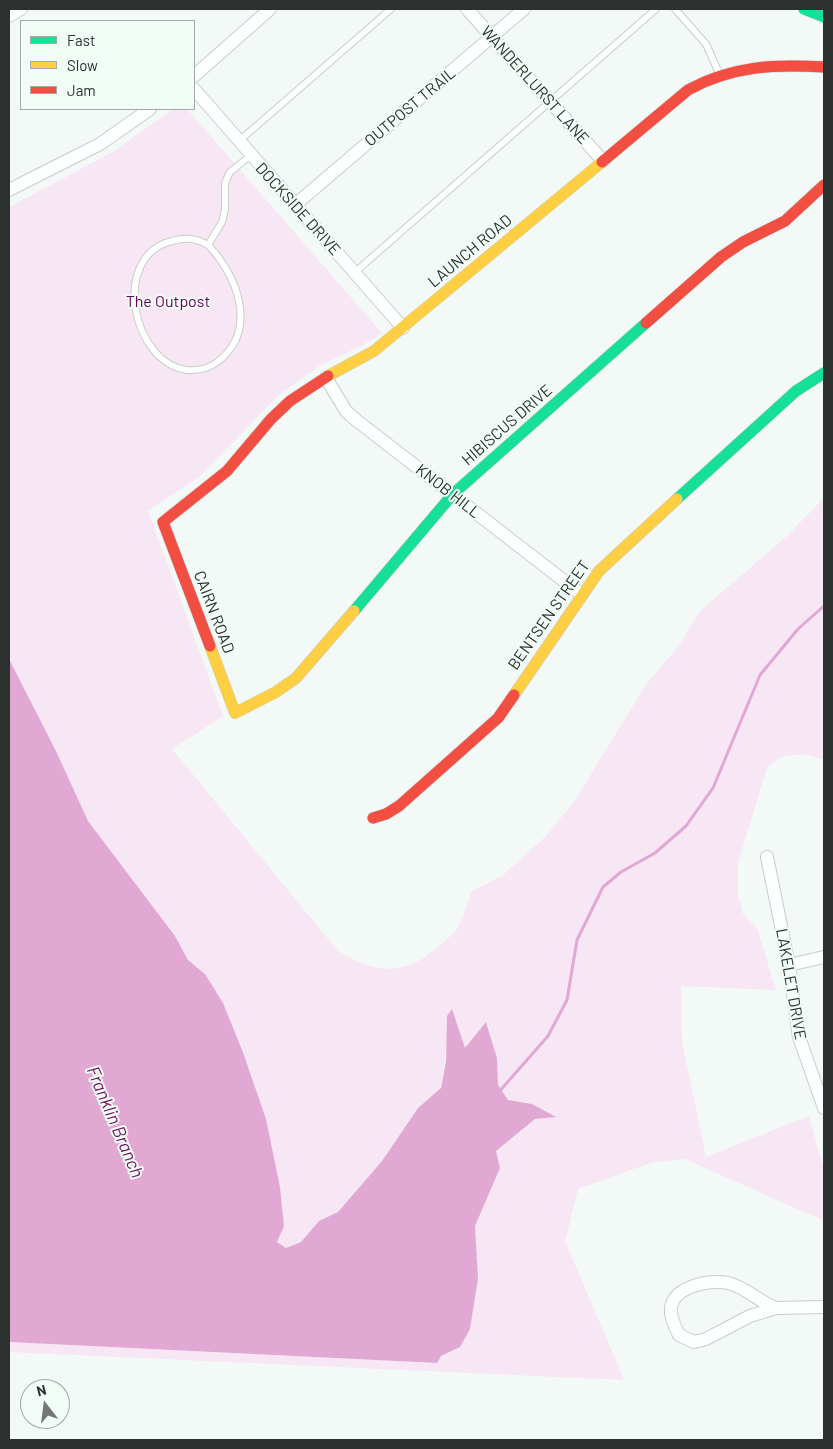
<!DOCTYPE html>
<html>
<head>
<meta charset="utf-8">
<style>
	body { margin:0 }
	#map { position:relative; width:833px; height:1449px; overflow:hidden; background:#f3f9f6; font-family:Barlow,sans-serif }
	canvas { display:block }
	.frame { position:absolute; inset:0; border:10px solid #2c302e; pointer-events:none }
	.legend { position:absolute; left:20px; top:20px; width:175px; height:90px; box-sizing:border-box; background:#f0fcf5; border:1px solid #a2aaa5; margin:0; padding:6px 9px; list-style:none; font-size:15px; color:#2c302e }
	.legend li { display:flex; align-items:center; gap:10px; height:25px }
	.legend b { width:25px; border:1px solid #a2aaa5 }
	.north { position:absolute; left:20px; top:1379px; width:50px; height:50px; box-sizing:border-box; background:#f0fcf5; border:1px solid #a2aaa5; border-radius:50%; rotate:345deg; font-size:14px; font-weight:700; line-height:20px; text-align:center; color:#2c302e }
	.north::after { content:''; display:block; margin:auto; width:18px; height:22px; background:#727674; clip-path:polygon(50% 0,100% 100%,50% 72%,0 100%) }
</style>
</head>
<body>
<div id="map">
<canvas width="833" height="1449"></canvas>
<div class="frame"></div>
<ul class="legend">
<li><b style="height:6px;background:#16e098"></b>Fast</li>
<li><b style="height:6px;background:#ffcf43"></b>Slow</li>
<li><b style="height:6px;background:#f24e42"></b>Jam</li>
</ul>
<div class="north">N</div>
</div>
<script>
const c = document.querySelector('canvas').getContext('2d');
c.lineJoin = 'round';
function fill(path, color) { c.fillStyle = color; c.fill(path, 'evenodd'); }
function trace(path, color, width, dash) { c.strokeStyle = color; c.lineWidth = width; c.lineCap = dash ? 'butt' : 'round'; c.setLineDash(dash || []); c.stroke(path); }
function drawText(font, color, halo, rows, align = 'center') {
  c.font = font + ' Barlow,sans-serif'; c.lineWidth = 4; c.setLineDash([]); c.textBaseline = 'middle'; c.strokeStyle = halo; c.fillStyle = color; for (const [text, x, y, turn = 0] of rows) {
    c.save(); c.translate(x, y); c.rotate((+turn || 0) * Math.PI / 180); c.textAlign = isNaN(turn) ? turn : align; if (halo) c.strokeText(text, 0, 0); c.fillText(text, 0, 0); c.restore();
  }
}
fill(new Path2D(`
	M173,109H187L382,333L363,345L321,365L280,394L199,477L148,511L223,716L172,749L338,951C376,974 404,977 439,946C445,940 455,934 458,927C464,916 467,903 472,891L502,876L546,836L576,799L645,686L680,644L699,612L788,535L824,498V760L805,754L783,756L767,767L738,863V895L743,914L757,928L776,990L681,986L682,1042L706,1157L809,1116L824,1171V1221L685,1159L653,1162L578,1189L565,1241L624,1380L9,1352V1342L437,1363L441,1356L460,1347L478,1278L475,1226L500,1168L496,1151L535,1119L555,1117L532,1104L508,1100L498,1085L497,1058L487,1023L465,1049L451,1009L441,1088L418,1108L382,1161L338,1212L319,1221L301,1242L286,1248L277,1242L284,1226L280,1187L266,1119L244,1052L223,1003L205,974L188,960L175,936L88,821L56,751L9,659V207L113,152Z`), '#f7e6f3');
fill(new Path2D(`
	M9,659L56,751L88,821L175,936L188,960L205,974L223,1003L243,1052L266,1119L280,1187L284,1226L277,1242L286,1248L301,1242L319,1221L338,1212L382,1161L418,1108L441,1088L446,1061L447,1016L452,1009L465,1048L486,1022L497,1058L498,1085L508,1100L532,1104L556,1117L535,1119L496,1151L500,1168L475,1226L478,1278L470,1329L460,1347L441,1356L437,1363L9,1342Z`), '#e0a8d3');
trace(new Path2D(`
	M498,1093L548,1036L567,1000L577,940L603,887L621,872L655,853L686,826L713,788L760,675L798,629L824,606`), '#e0a8d3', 3);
const lane = new Path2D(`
	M675,9L706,44L719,73
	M239,141L391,9
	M208,245C236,274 258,327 221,359C211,368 201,371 187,370C132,363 110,256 172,241C186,237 195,238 208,245L222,222L225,210V183L230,172L250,156
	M354,273L656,9`);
const street = new Path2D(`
	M467,9L603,161
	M9,16L21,9
	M194,76L270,9
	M194,89L403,328
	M9,190L100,144L150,109
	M295,205L524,9
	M326,378L346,411L356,420L581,594
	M767,857L789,965L799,1037L824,1108
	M789,965L824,957
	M776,1308C759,1302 746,1287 728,1283C709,1279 668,1287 671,1313C672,1321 676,1329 679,1335L694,1342L706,1339L750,1316L776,1308L824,1307`);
const fast = new Path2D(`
	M804,9L824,17
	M677,499L796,391L824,373
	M354,611L453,494L646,323`);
const slow = new Path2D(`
	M328,376L374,351L602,162
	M210,646L235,713L276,692L296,678L354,611
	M514,695L599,571L677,499`);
const jam = new Path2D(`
	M602,162L688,90C731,66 775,64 824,67
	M646,323L721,257L743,242L785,221L824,185
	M210,646L163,522L227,471L271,419L290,401L328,376
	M373,818L386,814L399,806L498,718L514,695`);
trace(lane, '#c9cdcb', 8);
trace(street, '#c9cdcb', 14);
trace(fast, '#c9cdcb', 12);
trace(slow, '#c9cdcb', 12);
trace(jam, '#c9cdcb', 12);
trace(lane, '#fdfefe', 6);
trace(street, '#fdfefe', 12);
trace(fast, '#16e098', 11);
trace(slow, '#ffcf43', 11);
trace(jam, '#f24e42', 11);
drawText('16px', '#2c302e', '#f0fcf5', [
	["WANDERLURST LANE",535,85,48],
	["OUTPOST TRAIL",410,107,-40],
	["DOCKSIDE DRIVE",298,209,48],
	["LAUNCH ROAD",470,251,-40],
	["HIBISCUS DRIVE",507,425,-41],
	["KNOB HILL",448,491,38],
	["CAIRN ROAD",214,612,69],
	["BENTSEN STREET",549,615,-55],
	["LAKELET DRIVE",791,984,80]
]);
drawText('16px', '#680059', '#f0fcf5', [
	["The Outpost",168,302]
]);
drawText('italic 18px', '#730f62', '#f0fcf5', [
	["Franklin Branch",115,1122,67]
]);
</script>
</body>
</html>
